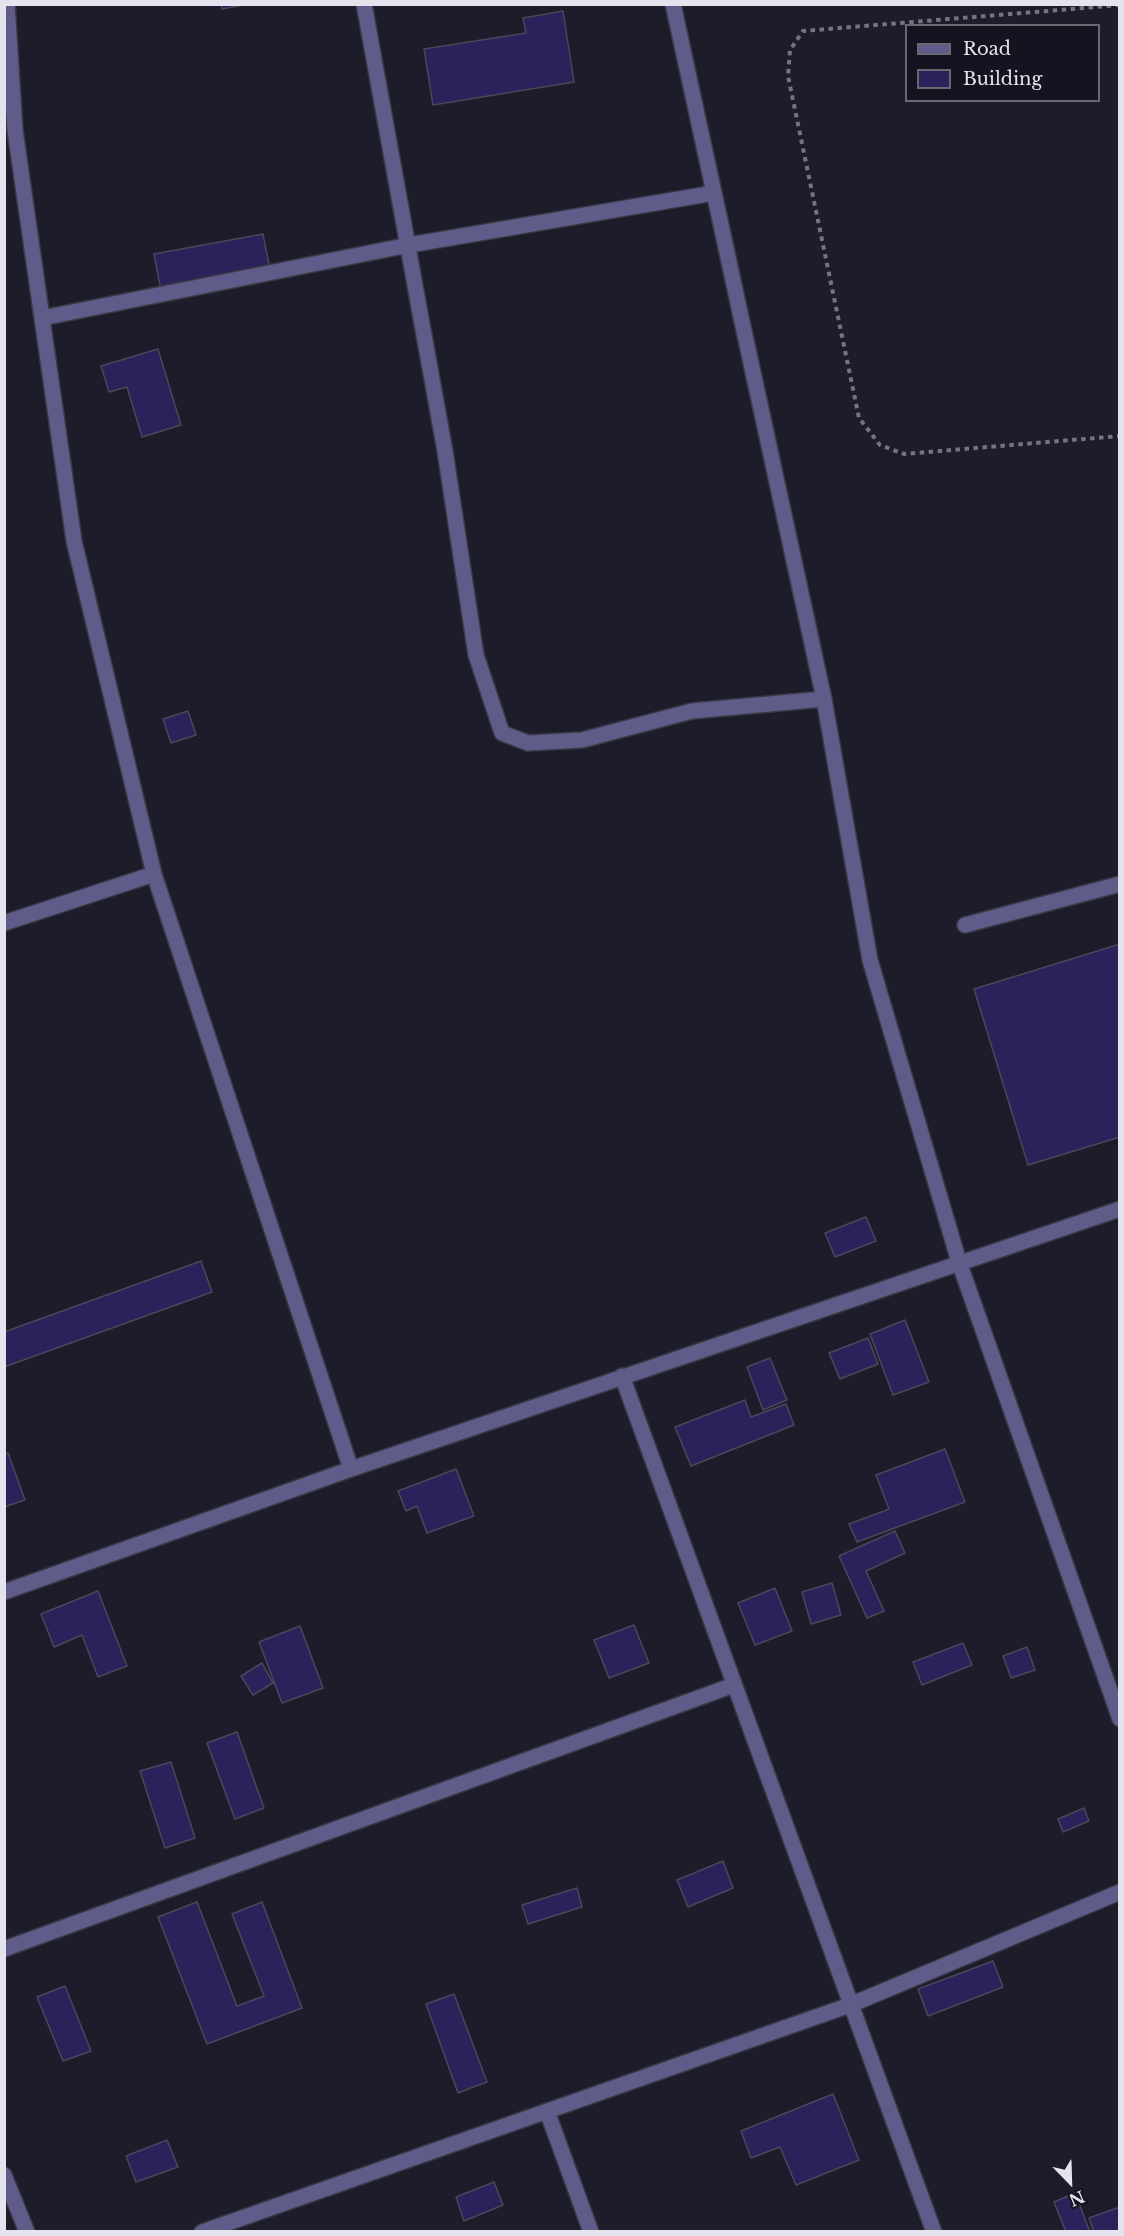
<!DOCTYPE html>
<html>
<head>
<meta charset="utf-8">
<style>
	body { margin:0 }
	#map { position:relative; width:1124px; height:2236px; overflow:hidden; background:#1d1c2a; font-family:"Libre Baskerville",serif }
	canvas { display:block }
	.frame { position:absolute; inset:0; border:6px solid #e5e4ee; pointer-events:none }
	.legend { position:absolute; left:905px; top:24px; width:195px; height:78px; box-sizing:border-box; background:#141320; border:2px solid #686772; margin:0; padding:8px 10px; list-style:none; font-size:18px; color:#e5e4ee }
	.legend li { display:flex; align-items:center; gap:12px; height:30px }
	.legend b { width:30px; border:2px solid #686772 }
	.north { position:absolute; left:1040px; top:2152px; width:60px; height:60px; -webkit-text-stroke:4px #141320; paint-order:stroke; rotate:157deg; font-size:16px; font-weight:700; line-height:24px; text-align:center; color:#e5e4ee }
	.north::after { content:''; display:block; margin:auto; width:21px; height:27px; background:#e5e4ee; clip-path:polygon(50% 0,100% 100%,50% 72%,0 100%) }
</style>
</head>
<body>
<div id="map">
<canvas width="1124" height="2236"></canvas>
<div class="frame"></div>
<ul class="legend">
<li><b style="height:8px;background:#5f5c89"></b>Road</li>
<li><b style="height:16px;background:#2c225b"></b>Building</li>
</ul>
<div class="north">N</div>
</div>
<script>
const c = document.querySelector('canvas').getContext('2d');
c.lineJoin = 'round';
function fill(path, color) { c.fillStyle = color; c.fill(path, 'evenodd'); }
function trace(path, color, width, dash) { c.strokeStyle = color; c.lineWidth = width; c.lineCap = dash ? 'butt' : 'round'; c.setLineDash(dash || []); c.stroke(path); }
const building = new Path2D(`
	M221,4H244V5L222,9Z
	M563,11L574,82L433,105L424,49L526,33L523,18Z
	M263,234L270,270L161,291L154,254Z
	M158,349L181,425L142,437L127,387L109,392L101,366Z
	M188,711L196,735L171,743L163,719Z
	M1120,944V1137L1028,1165L974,989Z
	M866,1217L876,1241L835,1257L825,1233Z
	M201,1261L212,1292L4,1367V1332Z
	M905,1320L929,1382L893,1395L870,1334Z
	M868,1338L878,1364L840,1379L829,1353Z
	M770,1358L787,1400L763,1410L747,1367Z
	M745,1400L751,1417L786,1404L794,1425L691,1466L675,1427Z
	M945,1449L965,1502L857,1542L849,1524L889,1509L876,1475Z
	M8,1453L25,1500L4,1507V1454Z
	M456,1469L474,1516L427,1533L417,1506L406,1511L398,1491Z
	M895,1531L905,1553L866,1571L884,1611L867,1618L839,1556Z
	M832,1583L841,1615L811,1624L802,1592Z
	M775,1588L792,1631L755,1645L738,1603Z
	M98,1591L127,1666L98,1677L82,1635L54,1647L41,1614Z
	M634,1625L649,1663L609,1678L594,1640Z
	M300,1626L323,1688L282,1703L259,1642Z
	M963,1643L972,1665L922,1685L913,1662Z
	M1027,1647L1035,1670L1011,1678L1003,1656Z
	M262,1663L273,1683L253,1695L241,1676Z
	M237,1732L264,1808L235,1819L207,1743Z
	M171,1762L195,1838L165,1848L140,1771Z
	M1084,1808L1089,1821L1063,1832L1058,1819Z
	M723,1861L733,1888L688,1907L677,1880Z
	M577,1888L582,1907L528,1924L522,1905Z
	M197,1902L237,2006L264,1996L232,1914L262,1902L302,2008L207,2044L158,1917Z
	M993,1961L1003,1987L928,2016L918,1989Z
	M65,1986L91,2051L63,2061L37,1997Z
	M454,1994L487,2082L458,2093L426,2004Z
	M833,2094L859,2160L796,2185L780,2147L751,2158L741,2131Z
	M167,2140L178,2167L136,2182L126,2156Z
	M494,2182L503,2205L464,2221L456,2197Z
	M1075,2193L1090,2232H1066L1054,2202Z
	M1120,2207V2232H1094L1089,2218Z`);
fill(building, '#2c225b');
trace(building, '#494859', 1.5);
const minor = new Path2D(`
	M7,4L15,130L74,541L154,874L351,1469
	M364,4L445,451L476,655L502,733L528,743L582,740L692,711L824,699
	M673,4L824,699L870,960L959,1262L1120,1719
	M42,318L409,245L714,193
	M4,923L154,874
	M965,925L1120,884
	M622,1376L934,2232
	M4,1592L351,1469L1120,1209
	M4,1949L734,1685
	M547,2111L591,2232
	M4,2175L27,2232
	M202,2232L850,2005L1120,1892`);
trace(minor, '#393845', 18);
trace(new Path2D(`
	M1120,5L803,31L790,50L788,76L859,418L880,445L904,454L1120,436`), '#757480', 4, [4.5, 4.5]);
trace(minor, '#5f5c89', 15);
</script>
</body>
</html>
